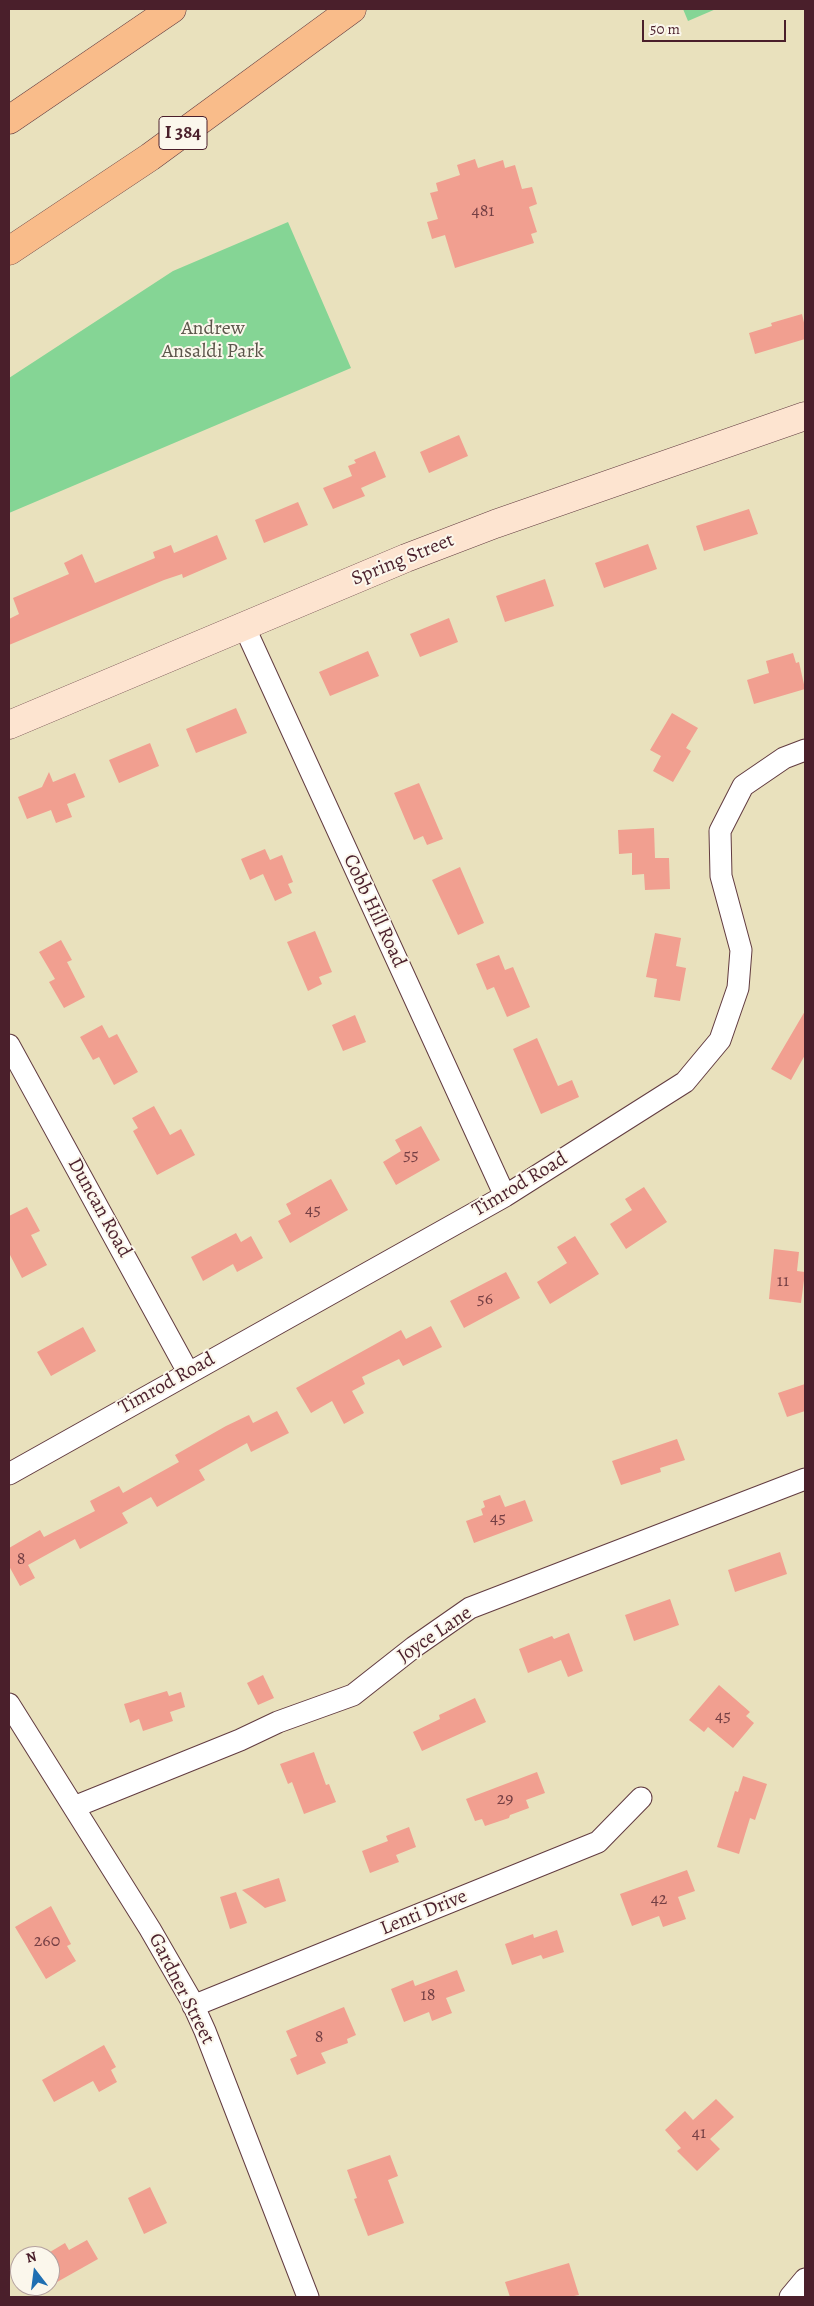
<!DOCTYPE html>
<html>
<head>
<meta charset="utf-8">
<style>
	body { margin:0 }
	#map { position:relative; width:814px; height:2306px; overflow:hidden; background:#e9e1bd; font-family:Alegreya,serif }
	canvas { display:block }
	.frame { position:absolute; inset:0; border:10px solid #4a1f2b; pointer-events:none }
	.north { position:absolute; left:10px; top:2246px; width:50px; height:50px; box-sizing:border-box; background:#fbf7ec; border:1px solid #b4a19f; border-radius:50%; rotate:345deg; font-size:14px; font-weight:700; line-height:20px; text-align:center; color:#4a1f2b }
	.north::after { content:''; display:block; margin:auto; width:18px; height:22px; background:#1f6fb2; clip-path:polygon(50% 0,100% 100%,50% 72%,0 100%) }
	.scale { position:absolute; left:642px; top:20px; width:144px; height:22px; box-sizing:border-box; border:2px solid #4a1f2b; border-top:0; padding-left:6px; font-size:15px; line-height:18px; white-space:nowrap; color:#4a1f2b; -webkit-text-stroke:4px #fbf7ec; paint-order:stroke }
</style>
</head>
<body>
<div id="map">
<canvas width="814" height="2306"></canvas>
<div class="frame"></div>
<div class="north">N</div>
<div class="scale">50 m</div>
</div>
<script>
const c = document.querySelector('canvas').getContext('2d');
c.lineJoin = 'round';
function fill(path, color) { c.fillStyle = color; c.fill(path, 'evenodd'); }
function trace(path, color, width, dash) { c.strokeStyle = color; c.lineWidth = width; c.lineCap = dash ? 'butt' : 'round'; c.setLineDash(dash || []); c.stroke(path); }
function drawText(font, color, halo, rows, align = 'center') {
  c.font = font + ' Alegreya,serif'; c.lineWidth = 4; c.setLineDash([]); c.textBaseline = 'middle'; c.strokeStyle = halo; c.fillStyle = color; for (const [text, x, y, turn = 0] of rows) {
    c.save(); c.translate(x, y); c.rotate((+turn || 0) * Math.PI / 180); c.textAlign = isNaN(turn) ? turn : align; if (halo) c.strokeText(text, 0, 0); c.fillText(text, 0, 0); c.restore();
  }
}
fill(new Path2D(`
	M683,9H716L688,21Z
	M288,222L351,368L9,513V378L173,271Z`), '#85d595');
fill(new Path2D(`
	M475,159L478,168L503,160L505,168L515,165L522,189L532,187L537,204L529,207L537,232L531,234L534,243L455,268L445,235L432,239L427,222L438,219L430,193L438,191L436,183L460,175L457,165Z
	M802,314L805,327V339L755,354L749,333L772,326L771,323Z
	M459,435L468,456L429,473L420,452Z
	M375,451L386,477L361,488L365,496L333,509L323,488L352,476L348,466L356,463L354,460Z
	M298,502L308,525L264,543L255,520Z
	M749,509L758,534L704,551L696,526Z
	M217,535L227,559L183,578L182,574L164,580L9,645V619L19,614L13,598L69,574L64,563L82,554L95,583L155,558L153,552L171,545L174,553Z
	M648,544L657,569L604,588L595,563Z
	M545,579L554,606L505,622L496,596Z
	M449,618L458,642L420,657L410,634Z
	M368,651L379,676L330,696L319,672Z
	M793,653L796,663L799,662L805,689L754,704L747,680L769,673L766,661Z
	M236,708L247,733L196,753L186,729Z
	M672,713L698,728L686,748L691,751L673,782L653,771L661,756L650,750Z
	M150,743L159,766L119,783L109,760Z
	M49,772L53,782L75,773L85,797L67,804L72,817L56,823L51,810L27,819L18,797L42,787Z
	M419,783L443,839L427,845L423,836L414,840L394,793Z
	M654,828L655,858H669L670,889L645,890L644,874L632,875V853L619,854L618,830Z
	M265,849L270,860L282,855L293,882L288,884L292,893L275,901L263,874L250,880L241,859Z
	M460,867L484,923L458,935L432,880Z
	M315,931L332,972L319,977L322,984L308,991L287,942Z
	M655,933L681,938L676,966L686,968L680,1001L654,997L657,979L646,977Z
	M61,940L72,960L67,962L85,997L64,1008L49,982L55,979L39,952Z
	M499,955L505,970L513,967L530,1007L507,1017L494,987L487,990L476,964Z
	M805,1011V1055L791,1080L771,1069Z
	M355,1015L366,1042L343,1051L332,1025Z
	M102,1025L109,1038L117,1034L138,1072L114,1085L99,1057L93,1060L80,1037Z
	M537,1038L558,1086L572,1080L579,1097L541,1114L513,1049Z
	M154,1106L170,1135L181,1129L195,1155L157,1175L133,1131L138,1128L132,1118Z
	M421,1126L440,1160L396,1185L383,1162L401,1151L395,1140Z
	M331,1179L348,1210L290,1243L278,1221L291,1214L286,1204Z
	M644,1187L667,1222L626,1249L610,1224L632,1210L625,1199Z
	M27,1207L40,1231L31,1235L47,1265L22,1278L9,1253V1216Z
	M236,1233L241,1242L251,1236L263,1258L237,1272L233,1264L203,1281L191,1257Z
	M575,1236L599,1274L550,1304L537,1282L567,1263L557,1247Z
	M774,1249L799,1252L797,1271L805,1272L801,1303L769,1299Z
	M506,1272L520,1298L464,1328L450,1301Z
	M431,1326L442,1347L403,1366L399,1359L362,1377L365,1384L352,1391L364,1413L344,1424L332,1401L311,1413L296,1388L401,1330L406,1339Z
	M83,1327L96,1351L51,1376L37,1352Z
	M805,1384V1411L787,1417L778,1393Z
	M277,1411L289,1433L251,1452L247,1443L199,1470L205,1480L157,1507L151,1497L122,1513L128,1523L80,1549L75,1539L28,1565L35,1578L20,1586L9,1566V1548L40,1530L44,1537L95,1511L90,1501L119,1486L123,1493L179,1462L175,1455L226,1426L249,1415L253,1423Z
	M677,1439L685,1460L660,1468L661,1472L621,1485L612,1461Z
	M500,1495L505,1507L525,1500L533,1521L474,1543L466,1521L483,1515L481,1509L485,1507L483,1501Z
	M780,1552L787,1574L735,1592L728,1570Z
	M670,1599L679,1625L634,1641L625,1615Z
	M569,1633L583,1671L568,1677L561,1660L528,1673L519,1649L552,1636L554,1639Z
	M263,1675L274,1698L258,1705L247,1683Z
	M719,1685L750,1712L746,1716L754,1723L733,1748L708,1727L704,1732L689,1720Z
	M167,1691L169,1696L181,1692L185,1707L170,1712L173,1721L143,1731L139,1719L130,1723L124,1704Z
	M475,1698L486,1722L422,1751L413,1732L440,1719L439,1715Z
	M314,1752L326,1785L329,1784L336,1802L304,1814L292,1782L288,1784L280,1764Z
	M537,1772L545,1793L526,1800L529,1808L510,1815L509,1818L485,1826L482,1819L475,1821L466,1799Z
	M743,1776L767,1784L755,1820L750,1818L739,1854L717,1847L735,1791L738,1792Z
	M409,1827L416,1847L396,1855L399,1862L370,1873L362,1851L388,1841L386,1836Z
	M687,1870L695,1891L678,1897L686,1919L663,1927L659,1916L632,1926L620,1894Z
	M279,1878L286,1901L265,1908L242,1890Z
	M236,1892L247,1923L230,1929L220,1897Z
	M51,1906L71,1944L67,1946L76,1961L46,1979L15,1927Z
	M557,1930L564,1952L543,1959L541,1955L512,1965L505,1944L533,1934L534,1938Z
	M457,1970L465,1991L446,1998L452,2013L432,2021L429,2012L404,2022L391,1989L413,1980L415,1986Z
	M344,2007L356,2035L347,2039L348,2043L321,2053L326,2063L297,2075L290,2059L297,2056L286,2031Z
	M104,2045L116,2067L111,2070L117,2082L99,2092L93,2081L54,2102L42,2080Z
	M716,2099L734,2117L710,2139L720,2149L697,2171L677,2151L681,2148L665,2130L685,2111L693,2120Z
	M390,2155L398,2176L388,2180L404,2223L368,2236L354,2199L357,2198L347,2170Z
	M150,2187L167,2223L144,2234L128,2198Z
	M87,2240L98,2259L50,2286V2252L65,2243L69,2250Z
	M569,2263L579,2295L569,2297H510L505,2282Z`), '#f19f90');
const street = new Path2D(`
	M244,626L505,1196
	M9,1045L188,1372
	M9,1474L505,1196L685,1082L720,1040L738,988L741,950L721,876L720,831L743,786L784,758L805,750
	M9,1704L150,1929L191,2000L205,2031L308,2297
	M74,1807L240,1740L278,1722L353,1695L414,1647L470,1608L805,1479
	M193,2006L598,1842L641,1798
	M790,2297L805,2279`);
const secondary = new Path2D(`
	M9,725L406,558L495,524L805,416`);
const highway = new Path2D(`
	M9,120L172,9
	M9,251L150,157L352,9`);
trace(street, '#623c41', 23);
trace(secondary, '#623c41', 29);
trace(highway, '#623c41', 29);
trace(street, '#fff', 21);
trace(secondary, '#fde4d0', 28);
trace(highway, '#f9bc8a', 28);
drawText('18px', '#743f44', null, [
	["481",483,212],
	["55",411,1156],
	["45",313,1211],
	["11",783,1282],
	["56",485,1300],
	["45",498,1519],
	["8",21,1560],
	["45",723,1717],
	["29",505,1800],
	["42",659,1900],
	["260",47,1942],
	["18",428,1996],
	["8",319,2038],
	["41",699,2134]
]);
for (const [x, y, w] of [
	[183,133,48]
]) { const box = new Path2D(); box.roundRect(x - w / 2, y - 16.5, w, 33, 4); c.fillStyle = '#fbf7ec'; c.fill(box); trace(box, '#4a1f2b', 1); }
drawText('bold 19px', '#4a1f2b', null, [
	["I 384",183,133]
]);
drawText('20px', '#5c564b', '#fbf7ec', [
	["Andrew",213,329],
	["Ansaldi Park",213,352]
]);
drawText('20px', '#4a1f2b', '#fbf7ec', [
	["Spring Street",403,560,-22],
	["Cobb Hill Road",374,911,65],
	["Timrod Road",520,1185,-31],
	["Duncan Road",99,1208,61],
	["Timrod Road",167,1384,-29],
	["Joyce Lane",435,1635,-34],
	["Lenti Drive",424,1913,-22],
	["Gardner Street",181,1989,63]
]);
</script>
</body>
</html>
